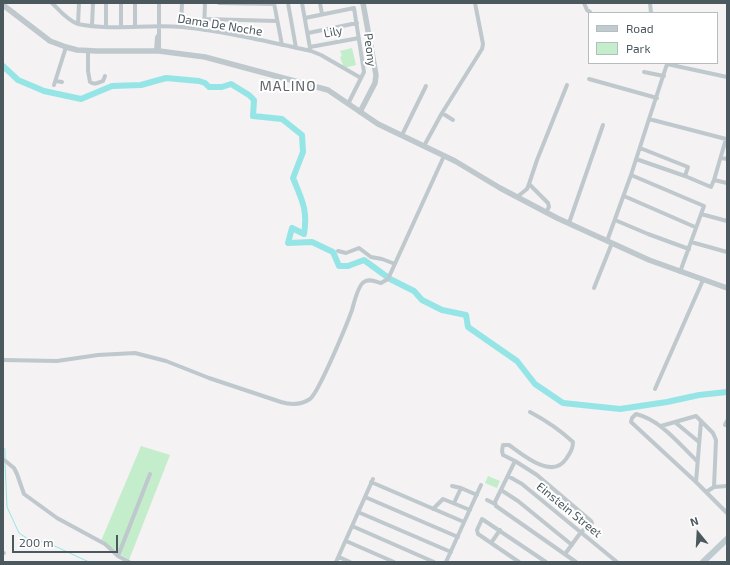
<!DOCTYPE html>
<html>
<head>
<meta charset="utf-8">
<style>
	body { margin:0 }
	#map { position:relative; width:730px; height:565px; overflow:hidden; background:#f4f2f2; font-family:"Exo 2",sans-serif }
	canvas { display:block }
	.frame { position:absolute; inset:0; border:4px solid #4b585e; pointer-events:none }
	.legend { position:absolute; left:588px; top:12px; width:130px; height:52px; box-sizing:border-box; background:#fff; border:1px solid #b7bcbf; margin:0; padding:5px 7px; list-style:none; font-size:12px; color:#4b585e }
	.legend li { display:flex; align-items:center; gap:8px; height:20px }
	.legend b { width:20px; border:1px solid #b7bcbf }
	.north { position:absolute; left:678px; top:513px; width:40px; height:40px; -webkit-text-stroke:3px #fff; paint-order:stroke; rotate:342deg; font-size:11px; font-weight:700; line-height:16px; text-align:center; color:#4b585e }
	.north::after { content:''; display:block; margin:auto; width:14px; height:18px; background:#4b585e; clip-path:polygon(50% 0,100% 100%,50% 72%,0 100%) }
	.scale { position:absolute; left:12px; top:535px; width:106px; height:18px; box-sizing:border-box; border:2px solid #4b585e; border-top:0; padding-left:5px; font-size:12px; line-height:14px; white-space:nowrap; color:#4b585e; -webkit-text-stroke:3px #fff; paint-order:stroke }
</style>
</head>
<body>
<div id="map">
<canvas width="730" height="565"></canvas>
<div class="frame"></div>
<ul class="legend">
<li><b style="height:5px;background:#bfcbd1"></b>Road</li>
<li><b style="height:11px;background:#c4edcc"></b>Park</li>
</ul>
<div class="north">N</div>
<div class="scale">200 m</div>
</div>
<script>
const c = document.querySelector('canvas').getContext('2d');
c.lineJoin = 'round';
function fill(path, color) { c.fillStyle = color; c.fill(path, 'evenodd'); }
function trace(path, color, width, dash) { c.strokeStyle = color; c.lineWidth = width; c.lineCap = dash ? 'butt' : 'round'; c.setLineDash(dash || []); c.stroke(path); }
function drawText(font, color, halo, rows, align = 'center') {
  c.font = font + ' "Exo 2",sans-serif'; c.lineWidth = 4; c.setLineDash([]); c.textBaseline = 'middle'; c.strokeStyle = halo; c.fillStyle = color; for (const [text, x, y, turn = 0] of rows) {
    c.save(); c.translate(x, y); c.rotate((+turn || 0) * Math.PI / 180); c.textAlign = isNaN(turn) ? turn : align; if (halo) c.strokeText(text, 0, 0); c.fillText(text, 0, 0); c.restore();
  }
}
fill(new Path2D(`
	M352,48L356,65L344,68L340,57L342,56L340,51Z
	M141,446L170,455L129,560L101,541Z
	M488,476L500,481L497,488L485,483Z`), '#c4edcc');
trace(new Path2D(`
	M3,448L5,449V458
	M5,463L7,507L19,533L28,539L46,542L89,562`), '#95e5e7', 1);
trace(new Path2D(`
	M3,66L18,80L44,91L81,99L112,86L141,85L166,78L199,81L205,83L209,87H222L231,84L249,95L254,100L253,116L282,119L302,135L303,152L293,178C302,200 308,210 304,234L292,228L288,243L312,242L333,252L339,266H348L364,260L390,279L414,291L422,300L442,310L466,315L468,327L517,361L535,384L563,403L620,409L667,402L699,395L727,392`), '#95e5e7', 6);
trace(new Path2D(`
	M52,3C59,10 68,21 78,24C112,31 148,24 182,27C223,31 271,42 311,51L321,55L361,78
	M159,3V51
	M219,3L274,4
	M274,3L282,45
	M288,3L296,48
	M302,3L310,48
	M320,3L322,14
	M584,3L587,10L590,12
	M650,3L651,13
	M305,18L354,8L364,72L348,104
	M204,19L277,21
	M78,24L79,3
	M92,25L93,3
	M106,26V3
	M121,26V3
	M135,27V3
	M181,27L182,3
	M204,30L205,3
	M308,33L357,23
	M310,47L359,38
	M88,51V71L90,82C94,85 98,83 103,81L105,76
	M156,51L157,37L159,34
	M644,72L664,76
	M589,79L657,98
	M56,81L62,82
	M54,85L66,47
	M442,113L453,120
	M649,119L667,64L727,77
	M402,135L426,86
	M424,146L442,113L482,49L483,44L475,3
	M640,148L688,167L685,176
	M721,158L727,159
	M631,175L649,119L726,139L714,180L711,187L685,176L636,159
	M714,180L727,183
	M529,184L548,203L549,207L546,212
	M624,196L695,227
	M517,197L527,189L529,184L537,160L567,85
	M701,214L727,221
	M615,220L648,234L689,249
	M569,223L603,125
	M607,241L631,175L704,206L680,272
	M691,242L727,252
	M338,251L346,253L359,248L371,257L382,259L395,264
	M594,288L612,243
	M3,360L57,361L98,355L135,353L166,361L209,378L281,402C291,405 301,405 310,399C319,392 347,324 352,310C354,303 358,285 364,282C369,278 376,282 381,283L388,279L444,156
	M655,389L703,280
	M676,423L699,442
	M725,425L727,421
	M661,426L696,416L713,433L716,440L714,487L706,492
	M3,459L14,468L17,474L24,494L57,518L105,544L118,556L129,562
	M515,461L503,455L502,451L503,445H509C523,455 552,480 566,459C570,453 573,449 573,442C560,430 545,420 530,412
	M697,461C679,444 661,420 636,414L632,418L631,422L696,482L727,513
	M508,476L522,484L617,562
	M371,482L464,522
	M696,482L701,421
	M452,486L461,488L477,495
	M714,487L727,486
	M501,490L518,501L572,545
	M365,497L458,537
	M487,500L495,504
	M454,503L461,488
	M433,509L443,499L470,510
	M358,512L451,552
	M352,526L434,562
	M346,541L394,562
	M491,543L500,530
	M3,553H4
	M565,554L581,532L592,523L591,521L537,475L515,461L495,502L496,506L576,562
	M118,556L150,474
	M339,557L350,562
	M336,562L373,479
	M446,562L481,485
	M519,562L478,534L477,530L482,519L546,562`), '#bfc8cd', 4);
trace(new Path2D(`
	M3,5L50,41L66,47L77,50L97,51H159L205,57L328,90L378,124L455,161L500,188L557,218L649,260L727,288
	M360,112L375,83L376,75L363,3`), '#bfc8cd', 5.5);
trace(new Path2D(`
	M703,562L727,539`), '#bfcbd1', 6);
drawText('12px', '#4b585e', '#fff', [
	["Dama De Noche",220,25,9],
	["Lily",333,32,-11],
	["Peony",370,50,83],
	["Einstein Street",569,510,39]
]);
c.letterSpacing = '1px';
drawText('14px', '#5e6366', '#fff', [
	["MALINO",288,86]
]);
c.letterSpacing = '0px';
</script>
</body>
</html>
